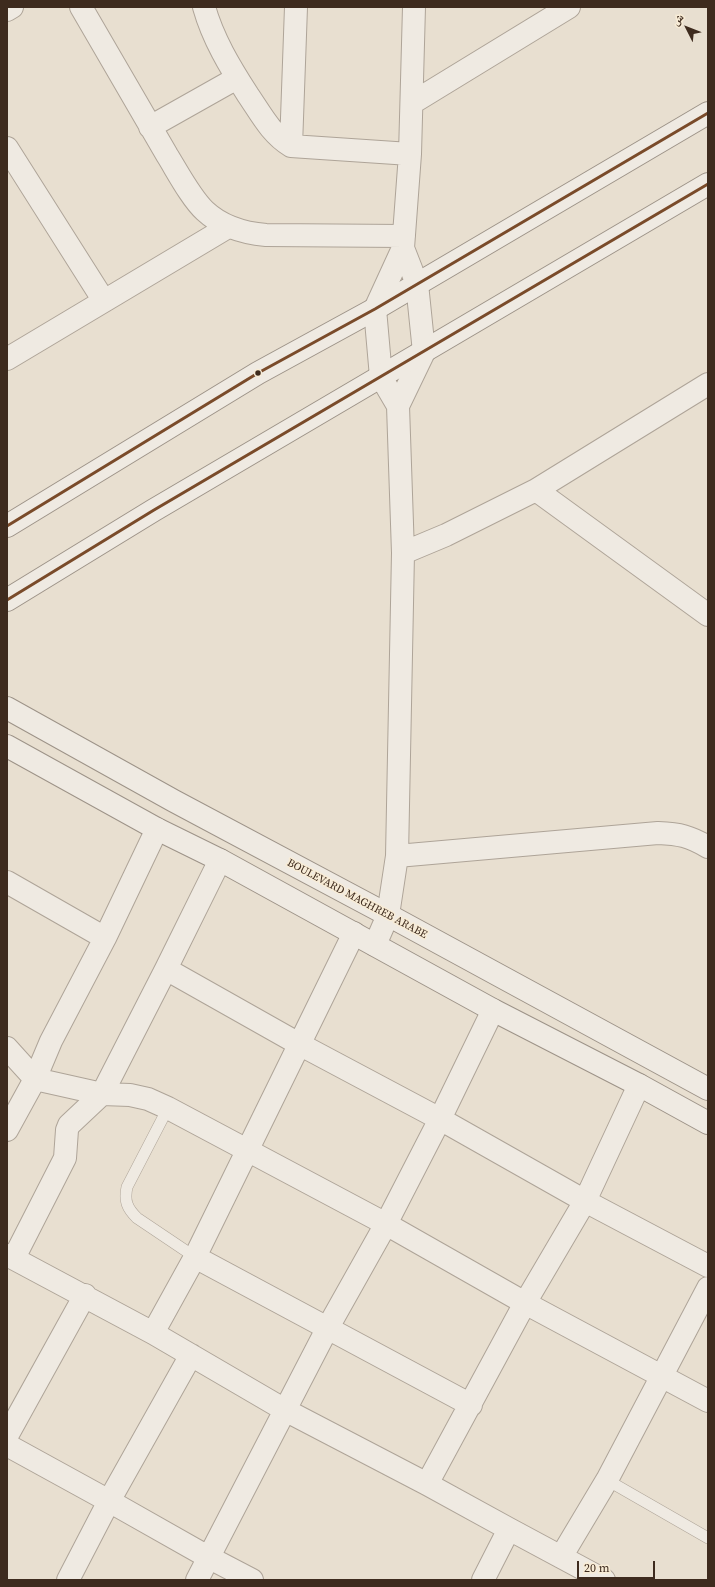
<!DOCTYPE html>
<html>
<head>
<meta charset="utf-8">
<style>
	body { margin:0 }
	#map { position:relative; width:715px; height:1587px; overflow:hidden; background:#e8dfd0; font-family:"Source Serif 4","Noto Naskh Arabic",serif }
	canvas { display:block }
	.frame { position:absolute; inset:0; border:8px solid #3e2b1e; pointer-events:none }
	.north { position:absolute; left:667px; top:8px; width:40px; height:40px; -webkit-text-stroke:3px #f8ecd6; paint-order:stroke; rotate:312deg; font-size:11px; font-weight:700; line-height:16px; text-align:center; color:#3e2b1e }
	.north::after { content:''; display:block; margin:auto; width:14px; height:18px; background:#3e2b1e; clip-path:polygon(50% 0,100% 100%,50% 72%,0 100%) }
	.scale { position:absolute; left:577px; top:1561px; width:78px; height:18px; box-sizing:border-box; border:2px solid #3e2b1e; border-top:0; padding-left:5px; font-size:12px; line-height:14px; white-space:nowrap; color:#3e2b1e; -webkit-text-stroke:3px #f8ecd6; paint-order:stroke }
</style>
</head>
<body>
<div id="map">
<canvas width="715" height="1587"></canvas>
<div class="frame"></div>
<div class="north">ش</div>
<div class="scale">20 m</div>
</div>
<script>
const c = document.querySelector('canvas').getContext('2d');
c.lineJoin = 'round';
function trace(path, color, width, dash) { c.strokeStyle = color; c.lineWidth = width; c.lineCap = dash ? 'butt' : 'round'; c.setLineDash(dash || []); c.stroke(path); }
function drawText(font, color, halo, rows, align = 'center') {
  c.font = font + ' "Source Serif 4",serif'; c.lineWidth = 3; c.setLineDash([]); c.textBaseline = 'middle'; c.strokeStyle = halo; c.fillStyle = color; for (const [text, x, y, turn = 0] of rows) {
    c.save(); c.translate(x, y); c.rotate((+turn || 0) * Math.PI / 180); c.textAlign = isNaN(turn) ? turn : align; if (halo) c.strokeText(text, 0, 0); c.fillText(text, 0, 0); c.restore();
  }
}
const lane = new Path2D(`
	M168,1108L127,1187C124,1201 127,1208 137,1218L195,1257
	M607,1480L708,1538`);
const street = new Path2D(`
	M81,7C110,56 138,106 167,155C177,171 191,198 205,211C222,227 243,233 266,235L404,236
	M204,7C213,39 230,67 248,95C261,114 271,134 291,146L410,154
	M7,10L12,7
	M412,103L569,7
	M150,127L237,78
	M291,146L296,7
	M7,148L104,301
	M7,359L228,227
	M398,406L381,377L375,309L403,248L410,154L414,7
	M536,490L708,615
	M403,553L446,535L536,490L708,384
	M397,856L658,833C680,834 689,836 708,847
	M7,882L105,938
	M375,945L388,915L397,856L403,553L398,406L424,352L417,284L403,248
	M166,969L299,1044L440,1119L585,1201L708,1266
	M7,1048L35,1079L102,1094L130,1095L148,1099L168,1108L386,1224L525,1303L708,1401
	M7,1130L35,1079L51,1041L105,938L157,829
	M7,1255L153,1333L285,1410L427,1484L509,1529L604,1580
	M195,1257L471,1405
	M14,1258L65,1158L67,1130L69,1125L102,1094L166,969L220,860
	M153,1333L195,1257L354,933
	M7,1436L85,1295
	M7,1445L109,1501L208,1557L252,1580
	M427,1484L525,1303L585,1201L639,1085
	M561,1557L607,1480L708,1288
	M68,1580L109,1501L191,1355
	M197,1580L327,1329L386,1224L440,1119L493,1010
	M483,1580L509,1529`);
const secondary = new Path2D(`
	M7,526L258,373L375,309L708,113
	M7,600L154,510L708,184
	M7,708L174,801L388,915L708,1089
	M7,746L157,829L220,860L493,1010L639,1085L708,1123`);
trace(lane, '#aea498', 12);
trace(street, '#aea498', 24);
trace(secondary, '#9d9388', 24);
trace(lane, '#efeae2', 11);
trace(street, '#efeae2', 22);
trace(secondary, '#efeae2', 22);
trace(new Path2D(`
	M7,526L258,373L375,309L708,113
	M7,600L154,510L708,184`), '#7a4b2a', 3);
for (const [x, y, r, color] of [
	[258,373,3.5,"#3e2b1e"]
]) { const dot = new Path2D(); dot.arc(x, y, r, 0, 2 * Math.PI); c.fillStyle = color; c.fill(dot); trace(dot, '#f8ecd6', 1.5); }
drawText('11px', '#3e2b1e', '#f8ecd6', [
	["BOULEVARD MAGHREB ARABE",357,899,28]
]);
</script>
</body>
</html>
